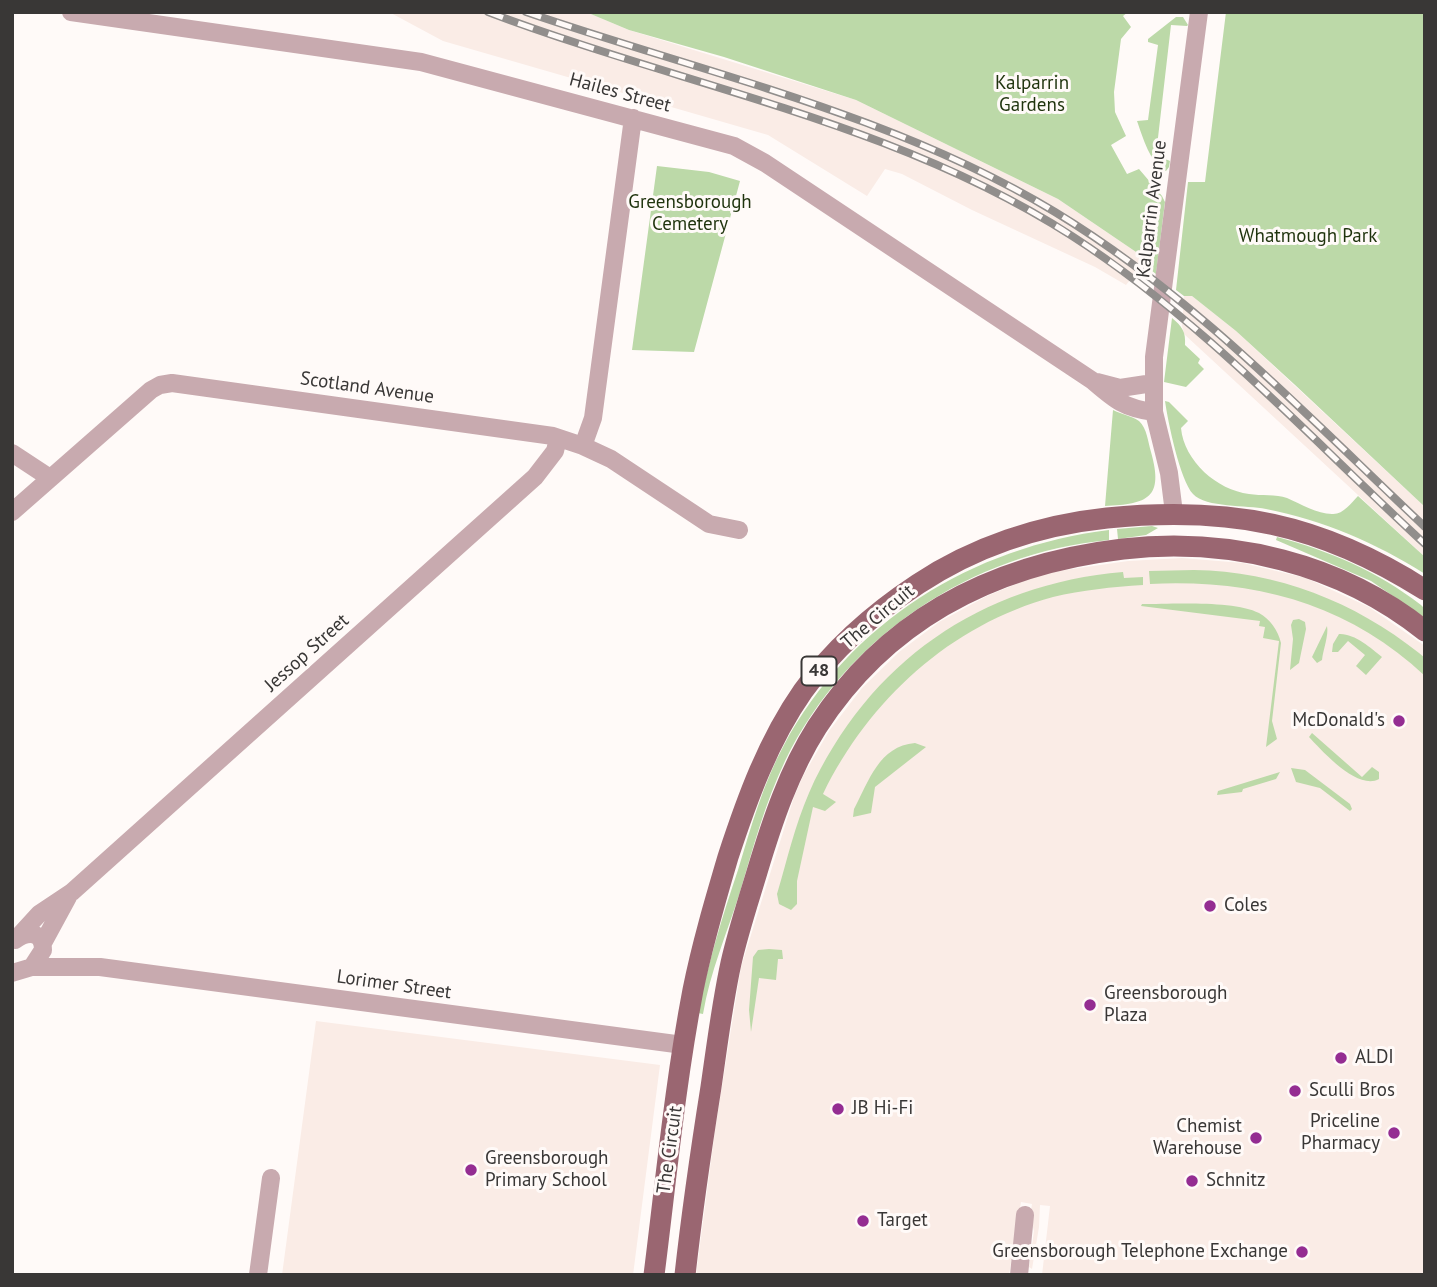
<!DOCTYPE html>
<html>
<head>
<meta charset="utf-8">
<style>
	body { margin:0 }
	#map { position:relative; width:1437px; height:1287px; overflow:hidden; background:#fffaf8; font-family:"PT Sans",sans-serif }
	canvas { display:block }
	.frame { position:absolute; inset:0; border:14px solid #393736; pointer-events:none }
</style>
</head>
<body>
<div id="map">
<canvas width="1437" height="1287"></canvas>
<div class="frame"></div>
</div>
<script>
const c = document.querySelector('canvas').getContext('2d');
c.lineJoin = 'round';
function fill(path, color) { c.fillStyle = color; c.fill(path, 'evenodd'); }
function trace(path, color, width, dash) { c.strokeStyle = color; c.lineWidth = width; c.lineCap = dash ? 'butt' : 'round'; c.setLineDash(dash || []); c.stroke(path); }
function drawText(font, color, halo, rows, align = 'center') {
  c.font = font + ' "PT Sans",sans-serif'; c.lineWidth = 6; c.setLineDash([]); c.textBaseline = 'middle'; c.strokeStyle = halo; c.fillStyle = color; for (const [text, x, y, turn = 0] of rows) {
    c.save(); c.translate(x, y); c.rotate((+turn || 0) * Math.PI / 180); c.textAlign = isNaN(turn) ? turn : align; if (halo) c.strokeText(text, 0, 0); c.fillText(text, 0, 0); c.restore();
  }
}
fill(new Path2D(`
	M389,12H586L629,30L856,100L1058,199L1139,254L1143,264L1126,285L1095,267L972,210L902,174L885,169L867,196L768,135L443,41Z
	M1184,296H1192L1236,331L1425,507V557L1184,334L1182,326Z
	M1182,558L1243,563L1306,578L1369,607L1425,646V1275H1042L1050,1206L1040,1205L1039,1227L1032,1269L1029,1267L1034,1231L1030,1216L1032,1204L1021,1202L1009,1275H696L715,1130L741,967L794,797L803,776L829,731L862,688L899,652L939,622L987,596L1036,576L1058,571L1128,561Z
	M316,1021L660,1065L633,1275H282Z`), '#faece6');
fill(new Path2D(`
	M586,12H1128L1123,16L1131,27L1121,39L1114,92L1115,112L1126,136L1111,145L1127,174L1139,169L1162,196L1165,202L1156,274L1143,264L1139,254L1058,199L856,100L724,57L629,30Z
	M1226,12H1425V507L1294,384L1236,331L1192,296H1184L1176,290L1188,182H1205Z
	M1176,17H1183L1188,25L1187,26L1171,25L1156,155L1170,161L1169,167L1166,171C1151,166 1142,135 1137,121L1148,120L1158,45L1148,42V39Z
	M657,166L709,172L740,181L694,352L632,350Z
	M1172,318C1182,326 1186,332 1185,345L1200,359L1198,363L1204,369L1186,387L1164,382Z
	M1165,401L1169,402L1188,421L1181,428C1184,461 1217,490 1249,494C1261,496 1276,494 1287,498C1301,504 1317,514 1332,514C1343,515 1351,503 1358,496L1425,557V574C1376,543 1323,520 1266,509C1247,505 1206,508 1193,494C1180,480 1168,422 1165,401Z
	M1113,410C1121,414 1132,416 1139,421C1147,428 1148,442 1151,452C1164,498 1148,504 1105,506Z
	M1152,526L1158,528L1146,535L1118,539L1117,529Z
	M1109,530V540C972,553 846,636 785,761C765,803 753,848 740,892C727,933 710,972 703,1014L698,1013C708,964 722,917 738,870C751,827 763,784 784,745C850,622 972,547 1109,530Z
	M1277,537C1330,551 1377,571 1421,605L1425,609V618L1371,581L1276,540Z
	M1194,570C1277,571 1355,602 1419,653L1425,658V676C1347,603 1254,579 1150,584L1149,571Z
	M1123,572L1124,578L1143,577V585C1112,587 1082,590 1053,597C950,625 869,700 823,794L836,802L825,811L813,807L797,881V904L791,910L779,904L777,894C787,860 795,825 809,793C868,662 981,584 1123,572Z
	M1142,604C1170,604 1234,600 1259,613C1270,619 1278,630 1281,643L1272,721L1277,739L1266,747L1279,641L1263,638L1265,627L1259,626L1260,621L1141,606Z
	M1299,619L1305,622L1306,629L1299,663L1290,670L1293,639L1291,625L1293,620Z
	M1327,626C1329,635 1323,650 1322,660L1317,663L1312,657Z
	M1339,634C1354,633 1371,648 1382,657L1366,675L1356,666L1365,655L1348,641L1338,652H1332L1333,644Z
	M1312,733L1362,777L1372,767L1379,772V779C1358,791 1322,751 1309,737Z
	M915,743L926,747L875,787L871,813L853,817L854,809C869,781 879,746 915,743Z
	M1291,768L1305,770L1350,804L1352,809L1350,811L1320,788L1296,782Z
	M1280,772L1276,779L1243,789L1242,792L1217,795L1218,791Z
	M769,949L782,950L783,959H778L776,980L759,978L751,1032L749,1010L753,957L758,950Z`), '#bcd9a8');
trace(new Path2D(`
	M71,12L421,62L734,146L765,163L1093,381C1115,400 1124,408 1154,412
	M1097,382L1120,388L1153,383
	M583,446L593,418L633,118
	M12,453L50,478
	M12,512L151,390L160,385L172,383L553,436L583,446L611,459L709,524L739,530
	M1174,513L1169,473L1154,412V357L1199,12
	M17,938L39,914L72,892L535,477L555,451L558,438
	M43,943L68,897
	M32,967H100L683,1045
	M12,973L32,967L43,950C43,931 28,931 15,940
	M258,1275L271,1178
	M1019,1275L1025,1215`), '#c8aaaf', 18);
trace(new Path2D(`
	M654,1275C666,1180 675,1084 693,990C702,945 715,901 728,857C747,799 768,741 803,691C834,648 874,613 918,584C974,547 1040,525 1107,518C1230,506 1320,523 1425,590
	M685,1275C692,1212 701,1150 711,1087C717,1046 722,1004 731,963C738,932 748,902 757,872C772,822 789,771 817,727C888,617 996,564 1123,549C1230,537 1340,563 1425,631`), '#9a6671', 21);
const rail = new Path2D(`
	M488,12C683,86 895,122 1072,236C1204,321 1311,439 1425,544
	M526,12C704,73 893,114 1055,212C1194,296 1307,416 1425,527`);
trace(rail, '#918e8c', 8);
trace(rail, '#fffaf8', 5, [16]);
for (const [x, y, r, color] of [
	[1399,721,7,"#942d92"],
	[1210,906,7,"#942d92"],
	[1090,1005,7,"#942d92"],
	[1341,1058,7,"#942d92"],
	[1295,1091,7,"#942d92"],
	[838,1109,7,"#942d92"],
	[1394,1133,7,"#942d92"],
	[1256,1138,7,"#942d92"],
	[471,1170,7,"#942d92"],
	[1192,1181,7,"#942d92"],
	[863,1221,7,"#942d92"],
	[1302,1252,7,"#942d92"]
]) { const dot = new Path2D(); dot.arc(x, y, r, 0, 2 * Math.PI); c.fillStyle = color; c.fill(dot); trace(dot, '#fffaf8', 2.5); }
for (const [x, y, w] of [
	[819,671,35]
]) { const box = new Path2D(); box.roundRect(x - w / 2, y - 14.5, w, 29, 5); c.fillStyle = '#fffaf8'; c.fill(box); trace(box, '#393736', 2); }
drawText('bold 18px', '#393736', null, [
	["48",819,671]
]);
drawText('19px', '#1f330d', '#fffaf8', [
	["Kalparrin",1032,84],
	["Gardens",1032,106],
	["Greensborough",690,203],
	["Cemetery",690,225],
	["Whatmough Park",1308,237]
]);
drawText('19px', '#393736', '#fffaf8', [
	["Hailes Street",620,93,15],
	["Kalparrin Avenue",1152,209,-83],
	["Scotland Avenue",367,388,8],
	["The Circuit",878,617,-40],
	["Jessop Street",307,653,-42],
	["Lorimer Street",394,985,8],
	["The Circuit",670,1150,-82]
]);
drawText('19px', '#393736', '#fffaf8', [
	["McDonald's",1385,721,"right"],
	["Coles",1224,906],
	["Greensborough",1104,994],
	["Plaza",1104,1016],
	["ALDI",1355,1058],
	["Sculli Bros",1309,1091],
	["JB Hi-Fi",852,1109],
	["Priceline",1380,1122,"right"],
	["Pharmacy",1380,1144,"right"],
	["Chemist",1242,1127,"right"],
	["Warehouse",1242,1149,"right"],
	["Greensborough",485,1159],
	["Primary School",485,1181],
	["Schnitz",1206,1181],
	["Target",877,1221],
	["Greensborough Telephone Exchange",1288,1252,"right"]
], 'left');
</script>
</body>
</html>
